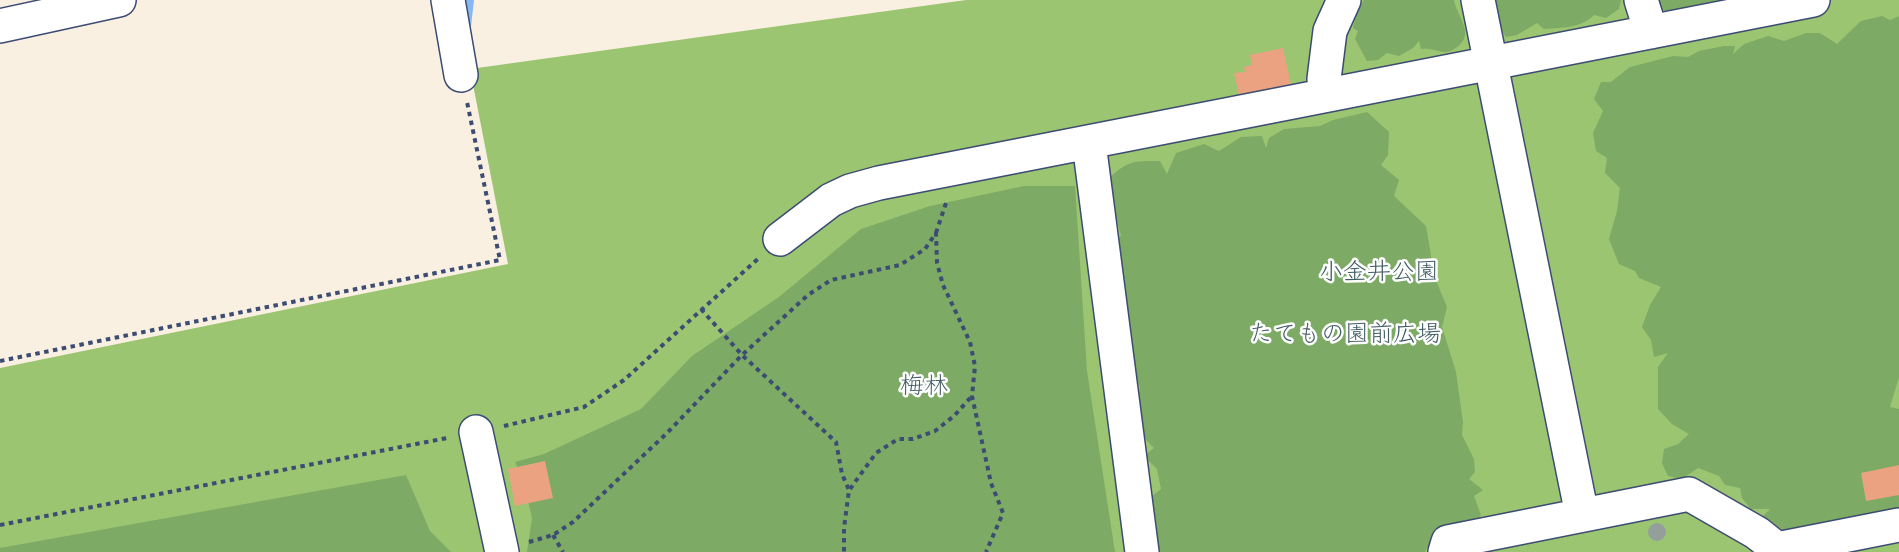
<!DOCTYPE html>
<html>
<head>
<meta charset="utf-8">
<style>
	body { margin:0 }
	canvas { display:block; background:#f9f0e1 }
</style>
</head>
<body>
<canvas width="1899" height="552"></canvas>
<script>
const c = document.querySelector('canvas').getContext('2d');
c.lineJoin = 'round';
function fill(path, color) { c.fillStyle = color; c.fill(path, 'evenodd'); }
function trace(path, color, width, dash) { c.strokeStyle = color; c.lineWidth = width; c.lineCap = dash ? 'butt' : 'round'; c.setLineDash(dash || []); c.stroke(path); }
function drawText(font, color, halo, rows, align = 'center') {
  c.font = font + ' "Indie Flower","Klee One",sans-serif'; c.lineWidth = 5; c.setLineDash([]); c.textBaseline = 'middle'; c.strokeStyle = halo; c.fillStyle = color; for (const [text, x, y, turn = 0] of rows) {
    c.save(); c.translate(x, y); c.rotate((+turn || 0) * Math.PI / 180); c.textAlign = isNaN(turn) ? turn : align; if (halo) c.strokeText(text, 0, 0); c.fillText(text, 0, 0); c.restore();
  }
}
fill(new Path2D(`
	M966,0H1899V552H0V368L508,264L470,69Z`), '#9cc572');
fill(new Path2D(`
	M1364,0H1454C1456,15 1476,34 1457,47C1453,50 1449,52 1444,52C1435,51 1430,48 1421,49L1419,41L1413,48L1399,56L1387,53L1378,60L1367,61L1355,39L1358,31L1353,28L1357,12Z
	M1495,0H1621L1619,9L1606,18L1594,15C1580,29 1563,27 1544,29L1537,23L1517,35L1506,37C1498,27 1491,13 1495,0Z
	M1656,0H1739L1680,12L1660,10Z
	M1882,16L1890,20L1899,16V377L1890,407L1899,409V524L1778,536L1774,525L1763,516L1770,509H1751L1742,498L1740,488L1725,485L1719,476L1698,468L1682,479L1668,476L1662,463L1664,449L1678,444L1689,434L1672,424L1658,409V367L1668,353L1654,357L1651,340L1642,327L1650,305L1661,287L1639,278L1635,271L1619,264L1609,239L1617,211L1620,188L1605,173L1607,158L1596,151L1593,133L1603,111L1594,99L1601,82H1611L1630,67L1673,56L1688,57L1699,51L1724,46H1735L1733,54L1744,44L1768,36L1784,41L1806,33H1820L1837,44L1861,21Z
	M1367,112L1389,132L1388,155L1381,165L1399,180L1394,196L1426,226L1431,255L1432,271L1447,307L1442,327L1456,372L1463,422L1462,435L1474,459L1475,472L1469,479L1483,490L1474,496L1481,515C1478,519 1475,524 1471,526C1456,535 1433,534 1425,552H1158L1156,519L1151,497L1161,489L1157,469L1144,456L1154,448C1132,427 1138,413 1140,386L1131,376V330L1123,292L1118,241L1121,235L1113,207L1109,178C1129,160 1134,161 1160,161L1167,174L1176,153L1204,144L1219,151L1241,137L1262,136L1266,148L1269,138L1284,129L1320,126L1333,120Z
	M1024,186H1075L1087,371L1115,552H527L532,518L523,480L515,462L544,454L641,409L692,356L779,297L861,229L930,206Z
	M406,475L430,531L451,552H0V548Z`), '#7daa64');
trace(new Path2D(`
	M467,26L470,0`), '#87b8f3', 8);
fill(new Path2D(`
	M1283,48L1291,85L1239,95L1234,73L1245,72L1244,67L1252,65L1250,55Z
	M545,461L553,498L515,506L508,469Z
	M1899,465V495L1866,501L1861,473Z`), '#eba280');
const minor = new Path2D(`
	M448,0L461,75
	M1478,0L1582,515
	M1641,0L1651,32
	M0,26L119,0
	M1327,95L1324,79L1330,31L1344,0
	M1089,143L1142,552
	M780,239L831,200L850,191L879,183L1813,0
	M476,432L502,552
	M1445,552L1448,542L1689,494L1757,533L1777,549L1899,525`);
trace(minor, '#3c4c72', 36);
trace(new Path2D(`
	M936,233L947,200
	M701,309L742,355L836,442L842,474L849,490L844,528V552
	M0,361L500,260L467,102
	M504,426L584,407L624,380L760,257
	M850,489L876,453L898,439H913L935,431L954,416L972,396
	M0,525L447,438
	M553,535L563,552
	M529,542L553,535L573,522L666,434L742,355L808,295L831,280L900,265L925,249L936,233L937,263L943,285L970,342L975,366L972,396L991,483L1003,513L986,552`), '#3c4c72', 4, [4.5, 4.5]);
trace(minor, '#fff', 33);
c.fillStyle = '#949f9c';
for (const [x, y] of [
	[1657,532]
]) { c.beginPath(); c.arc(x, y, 9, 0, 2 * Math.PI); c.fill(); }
drawText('24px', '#425c64', '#fff', [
	["小金井公園",1379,275],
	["たてもの園前広場",1345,337],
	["梅林",924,389]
]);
</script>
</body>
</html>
